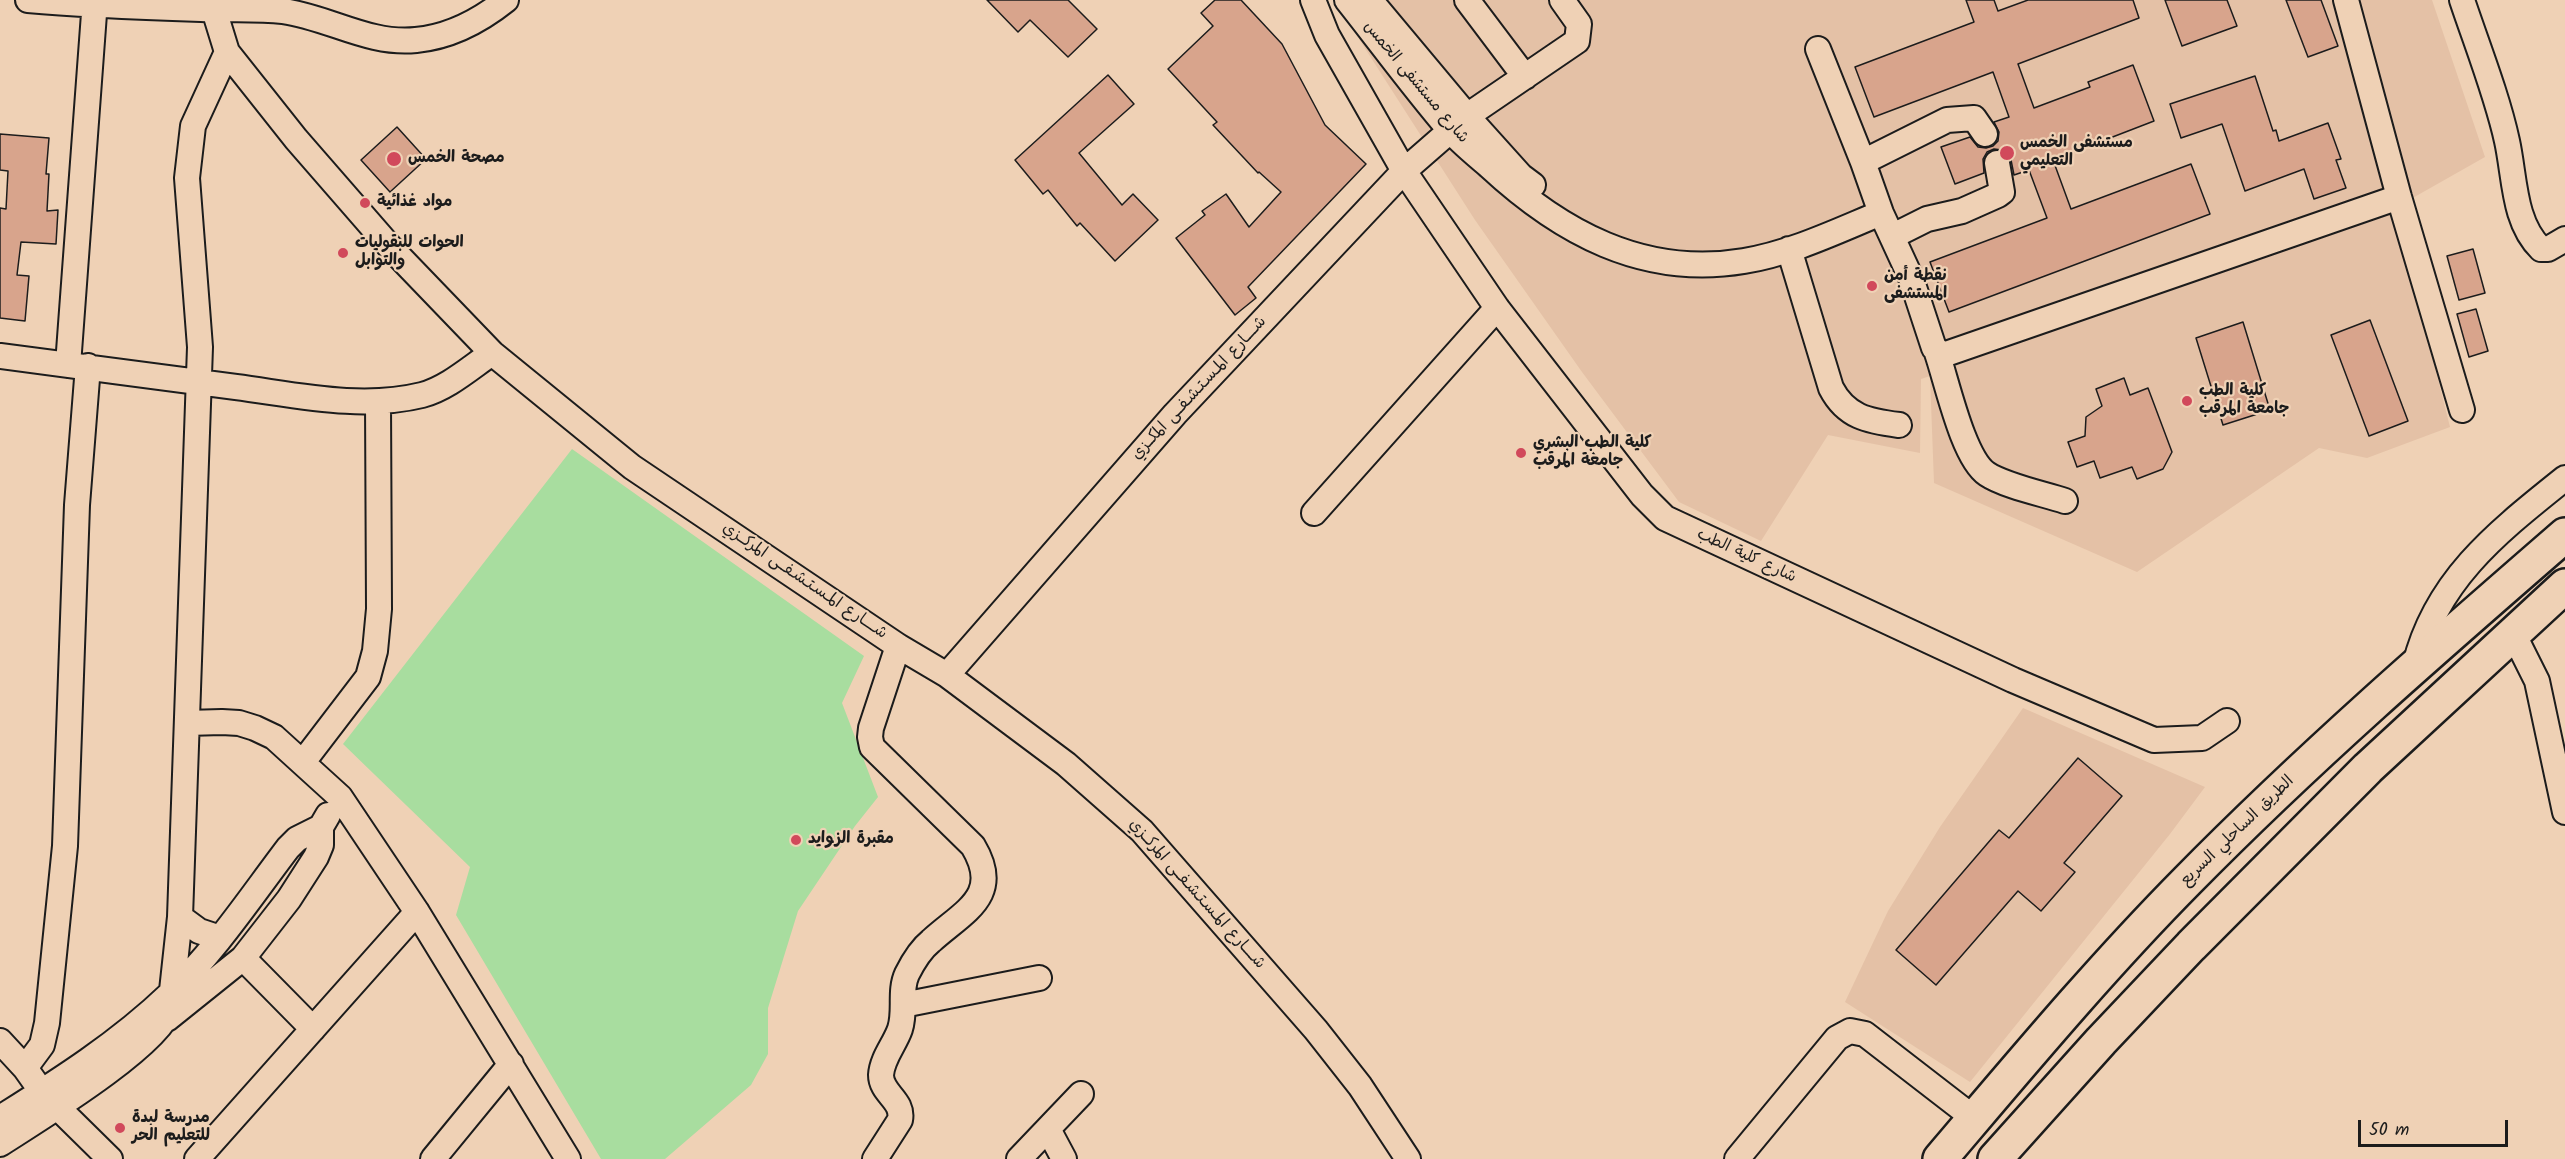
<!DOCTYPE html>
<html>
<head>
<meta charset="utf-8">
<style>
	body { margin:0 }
	#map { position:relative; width:2565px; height:1159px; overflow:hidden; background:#efd1b5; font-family:Kalam,sans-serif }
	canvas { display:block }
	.scale { position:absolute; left:2358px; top:1120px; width:150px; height:27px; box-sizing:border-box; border:3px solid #1c1c1c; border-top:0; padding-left:8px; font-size:18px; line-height:21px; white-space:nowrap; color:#1c1c1c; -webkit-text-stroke:4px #efd1b5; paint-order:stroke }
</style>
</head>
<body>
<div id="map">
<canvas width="2565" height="1159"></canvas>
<div class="scale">50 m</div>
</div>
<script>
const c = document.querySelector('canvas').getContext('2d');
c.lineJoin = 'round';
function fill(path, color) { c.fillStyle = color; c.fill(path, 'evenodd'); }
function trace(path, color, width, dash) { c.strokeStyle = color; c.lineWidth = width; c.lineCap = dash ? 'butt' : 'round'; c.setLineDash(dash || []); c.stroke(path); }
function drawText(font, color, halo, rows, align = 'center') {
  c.font = font + ' Kalam,"Playpen Sans Arabic",sans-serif'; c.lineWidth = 4.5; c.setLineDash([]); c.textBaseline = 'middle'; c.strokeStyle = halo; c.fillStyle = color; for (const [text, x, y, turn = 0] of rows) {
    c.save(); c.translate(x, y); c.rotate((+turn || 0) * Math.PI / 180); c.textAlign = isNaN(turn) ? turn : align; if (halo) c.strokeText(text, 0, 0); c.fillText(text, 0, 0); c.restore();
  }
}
fill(new Path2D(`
	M1334,0H2432L2485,157L2395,208L2450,427L2367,458L2319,448L2137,572L1934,483L1930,376L1921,379L1920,453L1828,435L1761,541L1679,502L1582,372L1475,220Z
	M2023,708L2205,787L2170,834L1970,1082L1845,1002L1888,911L1940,827Z`), '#e4c1a6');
fill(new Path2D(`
	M572,449L864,656L842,703L878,797L855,826L798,911L768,1008V1054L751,1085L665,1159H601L456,915L470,867L343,744Z`), '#a8dd9f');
const building = new Path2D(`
	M987,0H1068L1097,29L1068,57L1030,20L1018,32Z
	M1215,0H1241L1282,44L1325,125L1366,164L1248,287L1256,298L1235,315L1176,238L1205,215L1202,211L1226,194L1249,227L1281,192L1259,172L1258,173L1213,125L1217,122L1168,69L1213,26L1201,13Z
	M1966,0H1994L1998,11L2028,0H2133L2139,18L2018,64L2034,108L2090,87L2088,82L2133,65L2154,121L2053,160L2071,209L2191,164L2210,214L1949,312L1930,262L2047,218L2029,170L2014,175L2011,160L2002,150L1994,149L1987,152L1983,159L1984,173L1955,184L1941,147L1970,137L1978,147L1986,148L1993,146L1998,141L1999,132L1994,122L2009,117L1993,72L1874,117L1855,67L1974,22Z
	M2165,0H2227L2237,26L2182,46Z
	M2286,0H2321L2338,46L2308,57Z
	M1108,75L1134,104L1079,153L1122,205L1133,194L1158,220L1115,261L1080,223L1077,226L1048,190L1043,194L1015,160Z
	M2255,76L2273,131L2276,130L2279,141L2328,123L2341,159L2336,160L2346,188L2314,199L2304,169L2245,191L2222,124L2181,138L2170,104Z
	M397,127L426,159L390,192L361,160Z
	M0,134L49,138L46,174H49L47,211L58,210L56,244L21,242L17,275L29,276L25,321L0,318V208L6,209L8,171L0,170Z
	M2473,249L2485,293L2459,300L2447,256Z
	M2476,309L2488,351L2469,357L2457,314Z
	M2370,320L2408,421L2369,436L2331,335Z
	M2243,322L2270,410L2223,425L2196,338Z
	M2124,378L2130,395L2148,388L2172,452L2163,469L2137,479L2132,467L2100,478L2094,461L2077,467L2068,442L2085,436L2086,417L2102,406L2096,389Z
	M2078,758L2122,796L2064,863L2075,872L2041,911L2018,891L1936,985L1896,950L1999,830L2009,838Z`);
fill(building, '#d8a48c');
trace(building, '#1c1c1c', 1.5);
const minor = new Path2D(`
	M28,0C85,5 143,7 201,9C228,10 256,8 283,11C328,17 369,45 416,40C449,37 481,20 506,0
	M211,0L227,52L296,139L390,247L492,353L632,467L898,646L947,675L1066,764L1142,831L1316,1030L1360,1086L1408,1159
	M1313,0L1327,35L1404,171L1497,308L1642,495L1665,518L2013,680L2154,740L2202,738L2227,721
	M1347,0C1381,43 1413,87 1449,129C1460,142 1475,154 1489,166C1560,232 1643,278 1744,261C1792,253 1837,231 1881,213
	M1370,0L1467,116L1521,176L1533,185
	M1467,0L1525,77
	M2346,0L2399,197L2462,410
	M2462,0C2477,45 2497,95 2507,141C2515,177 2513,222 2541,249H2548L2565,239
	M1818,49L1863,162
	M1985,134L1974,118L1947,120L1863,162L1881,213L1911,278L1934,348L1943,355L2399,197
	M1893,236L1927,219L1962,211L1998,195L2002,192L1997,163
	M1789,249L1831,388C1846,417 1868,421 1899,425
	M1937,353C1947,382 1963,458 1987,474C2005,486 2044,494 2065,501
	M0,356C79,366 157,377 236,387C297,395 361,410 422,395C448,388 471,367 492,353
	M68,365L95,0
	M1314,513L1497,308
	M2513,633L2537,681L2565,812
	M2415,665C2436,579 2499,531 2565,478
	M947,675L1175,414L1404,171L1467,116L1577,41L1579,24L1562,0
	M187,723L222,722L239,723L255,728L274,737L340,797L417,912L568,1159
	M303,762L368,677L375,651L379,609L378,402
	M180,917L199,931L220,938
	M243,958L313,1029
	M903,1005L1039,978
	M167,1019L243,958L289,899L316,857L321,845V827L328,815
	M0,1041L25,1068L42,1092L110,1159
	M25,1068L42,1045L47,1023L65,846L77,505L88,366
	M0,1118C59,1081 119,1043 170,994C215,951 250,898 288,848L297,839L321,827
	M1048,1129L1064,1159
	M0,1144C37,1120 159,1046 170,1009L180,917L200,347L187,178L193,126L227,52
	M197,1159L417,912
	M433,1159L511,1064
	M875,1159L900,1120C904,1100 881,1094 881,1075C882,1058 895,1044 900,1029C906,1011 899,991 907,974C913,962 921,949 931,941C964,911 1003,896 973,846L872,747L870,737L871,728L898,646
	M1019,1159L1081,1094
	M1737,1159L1837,1038L1850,1031L1865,1034L1975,1119`);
const highway = new Path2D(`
	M1940,1159C2020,1065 2100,969 2187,881C2307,759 2436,647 2565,535
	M1995,1159L2101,1041L2191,946L2368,768L2565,586`);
trace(minor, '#1c1c1c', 28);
trace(highway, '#1c1c1c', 38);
trace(minor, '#efd1b5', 24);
trace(highway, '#efd1b5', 33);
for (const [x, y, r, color] of [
	[2007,153,8,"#d1495b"],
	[394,159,8,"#d1495b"],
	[365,203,6,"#d1495b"],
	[343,253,6,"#d1495b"],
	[1872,286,6,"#d1495b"],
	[2187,401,6,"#d1495b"],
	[1521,453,6,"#d1495b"],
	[796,840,6,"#d1495b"],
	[120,1128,6,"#d1495b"]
]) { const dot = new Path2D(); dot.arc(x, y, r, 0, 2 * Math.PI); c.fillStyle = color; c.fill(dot); trace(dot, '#efd1b5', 2); }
drawText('16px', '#1c1c1c', '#efd1b5', [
	["شارع مستشفى الخمس",1415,83,50],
	["شــــارع المـسـتـشـفــى المكــزي",1200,389,-47],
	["شارع كلية الطب",1746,557,25],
	["شــــارع المـسـتـشـفــى المركــزي",804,582,34],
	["الطريق الساحلي السريع",2238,832,-44],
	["شــــارع المـسـتـشـفــى المركــزي",1196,895,48]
]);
drawText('bold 16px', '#1c1c1c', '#efd1b5', [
	["مستشفى الخمس",2020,144],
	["التعليمي",2020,162],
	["مصحة الخمس",408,159],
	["مواد غذائية",377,203],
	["الحوات للبقوليات",355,244],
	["والتوابل",355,262],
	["نقطة أمن",1884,277],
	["المستشفى",1884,295],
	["كلية الطب",2199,392],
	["جامعة المرقب",2199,410],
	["كلية الطب البشري",1533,444],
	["جامعة المرقب",1533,462],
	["مقبرة الزوايد",808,840],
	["مدرسة لبدة",132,1119],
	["للتعليم الحر",132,1137]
], 'left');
</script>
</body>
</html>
